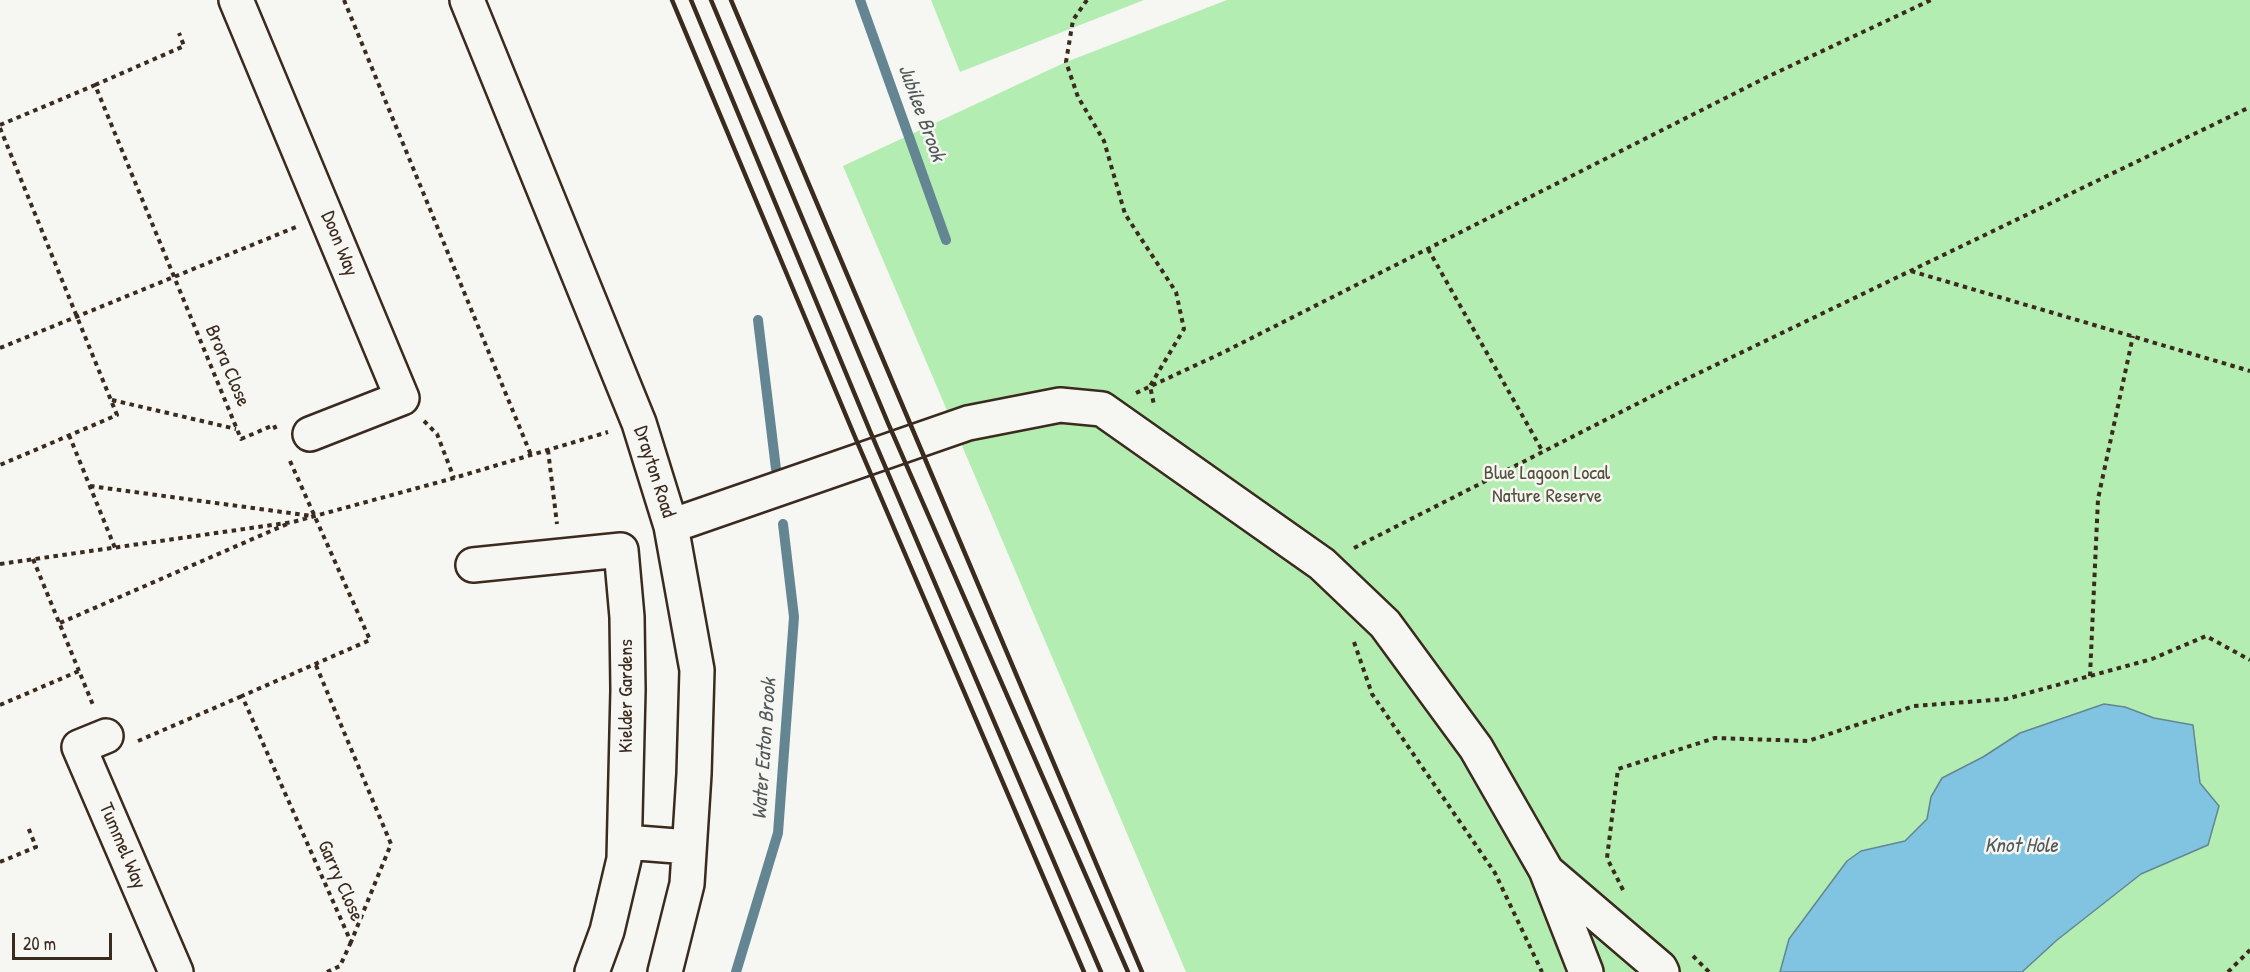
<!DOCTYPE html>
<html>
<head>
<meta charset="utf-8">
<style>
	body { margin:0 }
	#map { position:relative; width:2250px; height:972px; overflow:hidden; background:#f6f6f2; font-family:"Patrick Hand",sans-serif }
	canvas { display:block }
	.scale { position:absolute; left:12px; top:933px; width:100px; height:27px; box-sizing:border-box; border:3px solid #3b2a1e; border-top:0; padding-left:8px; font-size:18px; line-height:21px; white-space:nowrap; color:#3b2a1e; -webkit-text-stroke:4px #f6f6f2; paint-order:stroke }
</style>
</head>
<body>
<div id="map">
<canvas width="2250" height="972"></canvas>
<div class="scale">20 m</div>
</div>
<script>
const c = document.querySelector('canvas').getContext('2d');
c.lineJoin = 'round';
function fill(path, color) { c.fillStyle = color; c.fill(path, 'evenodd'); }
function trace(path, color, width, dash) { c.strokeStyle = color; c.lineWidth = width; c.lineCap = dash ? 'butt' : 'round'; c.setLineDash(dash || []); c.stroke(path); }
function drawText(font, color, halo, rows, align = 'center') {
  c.font = font + ' "Patrick Hand",sans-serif'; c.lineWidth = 5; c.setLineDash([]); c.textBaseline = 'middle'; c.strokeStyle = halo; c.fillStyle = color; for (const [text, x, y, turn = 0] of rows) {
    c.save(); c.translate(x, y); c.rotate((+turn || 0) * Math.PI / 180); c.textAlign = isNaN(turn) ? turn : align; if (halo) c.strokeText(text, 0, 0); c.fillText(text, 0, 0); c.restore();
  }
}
fill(new Path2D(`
	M931,0H1144L960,72Z
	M1227,0H2250V972H1186L843,166L1066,62Z`), '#b4edb1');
const water = new Path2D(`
	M2104,704L2125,707L2154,718L2193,725L2200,783L2219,806L2208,845L2141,874L2057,940L2022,972H1780L1789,939L1847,861L1861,851L1905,841L1927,819L1931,797L1942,778L1983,757L2020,733Z`);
fill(water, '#80c4e1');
trace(water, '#648693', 1.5);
trace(new Path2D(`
	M860,0L946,240
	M758,320L776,469
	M736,972L778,833L794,617L783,524`), '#648693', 10);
const minor = new Path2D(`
	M236,0L402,398L310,434
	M467,0L639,423L671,526L697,670L694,774L687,884L665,972
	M671,526L968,423L1060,405L1102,409L1322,564L1385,624L1476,748L1546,870L1586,972
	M473,565L621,550L627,617L628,690L624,859L607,931L592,972
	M106,736L79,747L176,972
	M625,842L689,847
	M1550,874L1660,968L1662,972`);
trace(minor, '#3b2a1e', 38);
trace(new Path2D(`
	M344,0L531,455
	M1087,0L1073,20L1066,62L1078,97L1104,141L1125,214L1176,292L1184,329L1150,386L1154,405
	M95,85L184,46L179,33
	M0,125L95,85L241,439L274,425L276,430
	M0,128L117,415L0,465
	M1428,249L1543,452
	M1911,271L2250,371
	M0,348L296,227
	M1136,393L1222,353L1767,77L1931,0
	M112,400L236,429
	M424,421L437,434L454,478
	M69,435L115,548
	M548,450L557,524
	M290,461L370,640L242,696L351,942L391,844L315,663
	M90,486L312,516
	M1354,548L1672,386L2250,107
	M33,559L79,671
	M0,564L293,522L454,478L608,432
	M60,623L287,524
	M1354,642L1372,694L1495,873L1542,972
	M2090,676L2098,499L2133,336
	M0,705L79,671L93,705
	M138,741L242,696
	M0,862L36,847L28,827
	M1623,890L1607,858L1618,769L1715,738L1808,741L1914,706L2006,699L2152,659L2206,636L2250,660
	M1693,956L1709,972
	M327,972L340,966L351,942
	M2228,972L2250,950`), '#3b2a1e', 4, [4.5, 4.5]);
trace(minor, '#f6f6f2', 33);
trace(new Path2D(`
	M672,0L855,437L1084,972
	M691,0L870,431L1101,972
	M711,0L888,423L1128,972
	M731,0L1142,972`), '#3b2a1e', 4.5);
drawText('20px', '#3b2a1e', '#f6f6f2', [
	["Doon Way",339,244,68],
	["Brora Close",227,366,67],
	["Drayton Road",654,472,72],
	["Kielder Gardens",627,696,-90],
	["Tummel Way",122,846,67],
	["Garry Close",340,881,66]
]);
drawText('20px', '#53513b', '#f6f6f2', [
	["Blue Lagoon Local",1547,474],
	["Nature Reserve",1547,497]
]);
drawText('italic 21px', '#505858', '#f6f6f2', [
	["Jubilee Brook",921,113,70],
	["Water Eaton Brook",765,749,-86],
	["Knot Hole",2021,846]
]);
</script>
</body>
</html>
